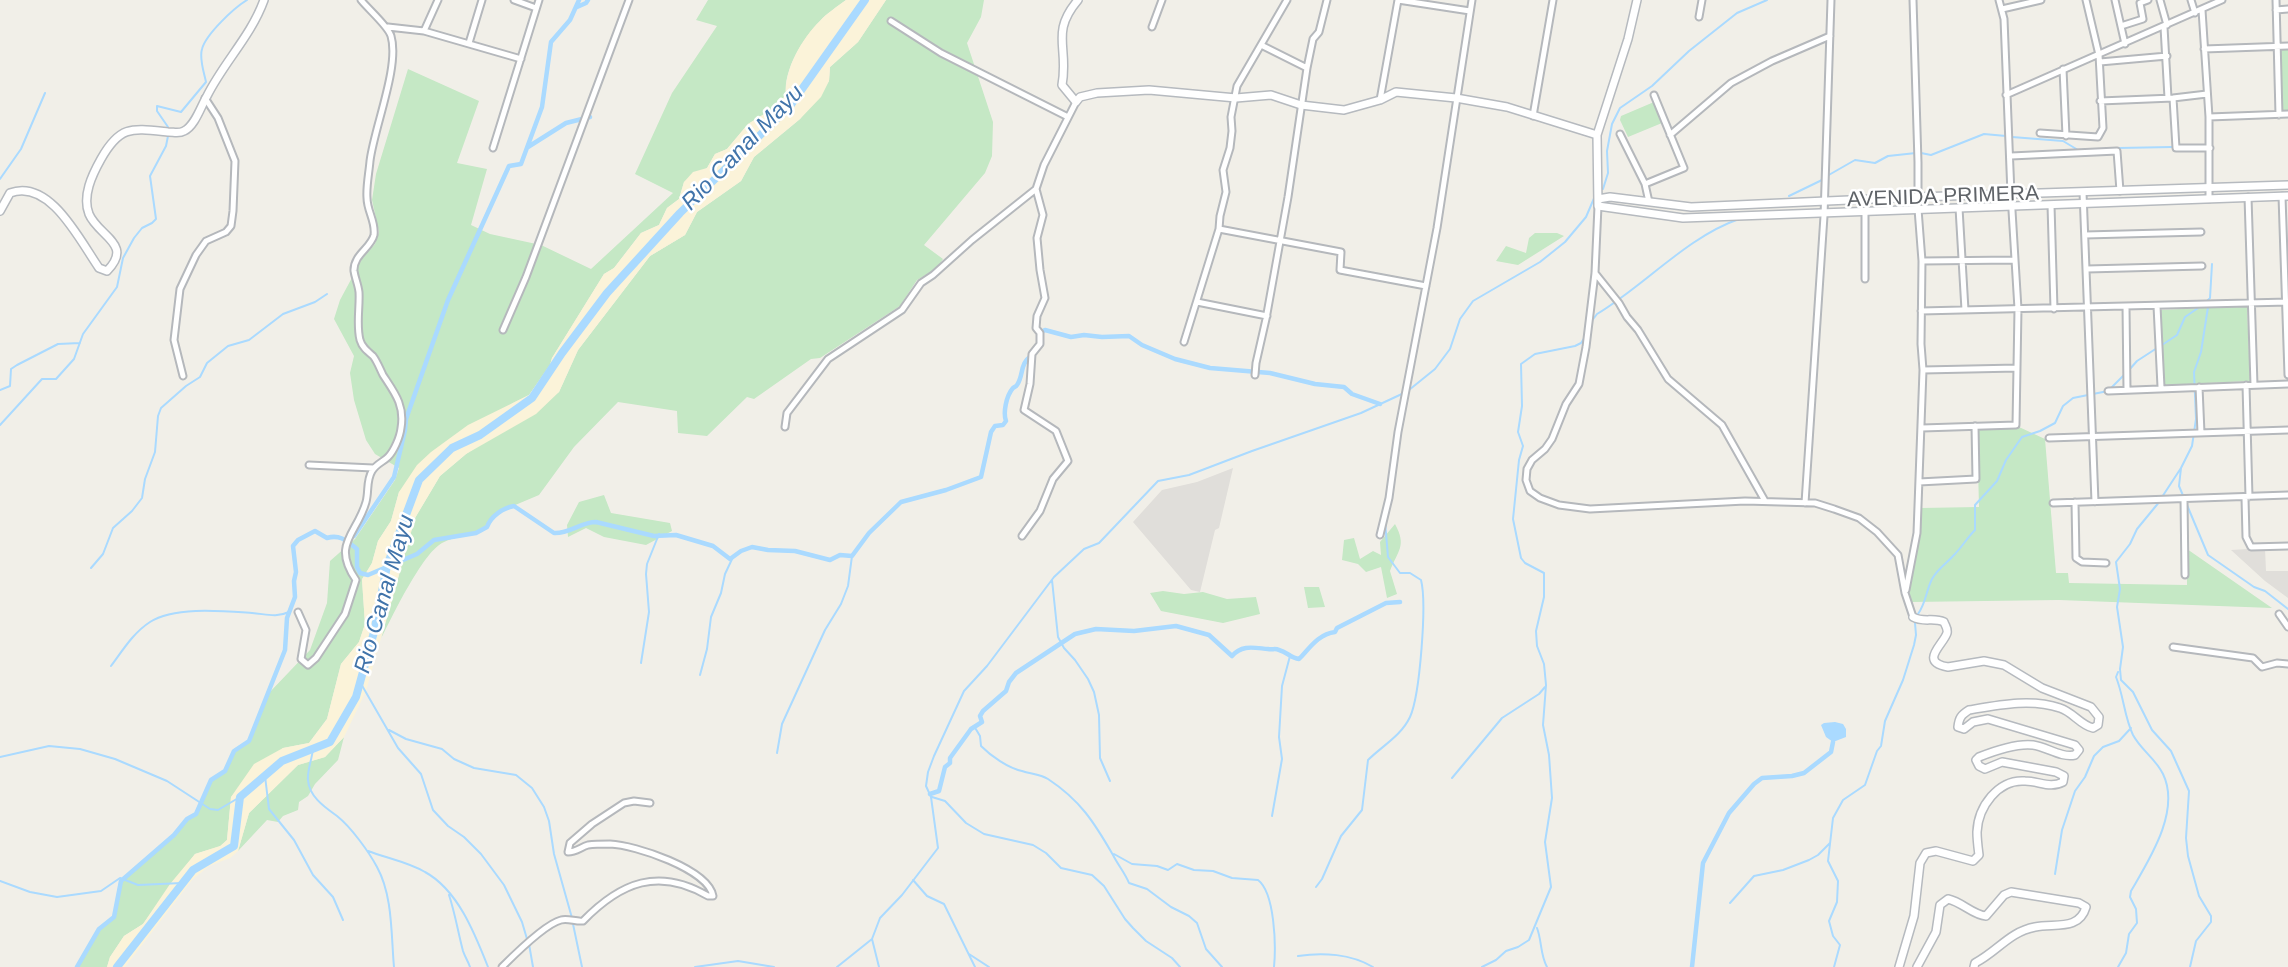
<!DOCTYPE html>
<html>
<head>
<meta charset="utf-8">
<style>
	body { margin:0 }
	canvas { display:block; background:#f1efe8 }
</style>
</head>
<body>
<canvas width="2288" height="967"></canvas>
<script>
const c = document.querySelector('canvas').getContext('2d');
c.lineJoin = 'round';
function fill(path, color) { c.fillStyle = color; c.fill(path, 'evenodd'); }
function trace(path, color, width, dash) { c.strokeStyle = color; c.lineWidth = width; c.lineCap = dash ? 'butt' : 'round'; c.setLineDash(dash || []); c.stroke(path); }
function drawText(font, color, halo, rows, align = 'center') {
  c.font = font + ' Helvetica,sans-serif'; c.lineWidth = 5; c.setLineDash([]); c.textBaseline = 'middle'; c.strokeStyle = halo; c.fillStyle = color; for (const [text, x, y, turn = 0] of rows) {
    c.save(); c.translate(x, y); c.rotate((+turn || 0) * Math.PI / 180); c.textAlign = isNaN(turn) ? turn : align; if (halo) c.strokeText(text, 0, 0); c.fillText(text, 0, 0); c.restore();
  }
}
fill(new Path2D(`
	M1233,468L1219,528L1215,530L1200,592L1191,590L1133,522L1162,490L1197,482Z
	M2265,548L2266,571H2288V598L2265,581L2231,550Z`), '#e0deda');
fill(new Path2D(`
	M708,0H846C837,7 827,13 820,21C803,38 783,70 786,95L774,108L748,124L727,149L715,154L707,168L684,182L679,199L667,208L659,225L641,233L614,268L604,274L552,358L550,365L529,395L513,403L399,492L391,521L378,541L372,563L362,579L365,624L359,642L341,664L327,719L309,743L283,748L231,797L227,840L221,846L195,854L143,924L124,936L110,957L107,967H77L99,929L114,917L121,881L174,836L187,819L196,814L211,780L225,771L234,751L249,741L268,694L310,650L327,603L330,561L355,539L395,480L399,468L375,454L366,440L354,400L350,373L354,356L334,319L340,300L362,259L375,244L379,232L372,200L376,174L408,69L479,101L457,163L487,169L471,225L490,234L541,245L591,269L673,193L635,174L672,93L717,26L696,20Z
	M886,0H984L981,17L967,43L993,122L992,156L985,173L924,245L943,259L937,268L917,280L900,306L820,358L811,359L754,399L747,397L707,436L678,433L677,411L618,402L574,447L539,495L501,511L489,522L487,527C473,534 456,536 442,543C422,554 392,617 381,639L415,518L440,476L466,454L559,392L578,350L650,256L685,235L697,212L741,181L754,157L800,119L829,81L830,67L858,42Z
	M2280,50H2288V111L2281,112Z
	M1654,102L1662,123L1628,137L1620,120L1621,116Z
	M1535,233H1557L1564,236L1518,265L1496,261L1506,246L1526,253L1529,238Z
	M2247,306L2250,381L2164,385L2160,310Z
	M2019,427L2045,439L2056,573H2068L2069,583L2187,585V549L2272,608L2059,600L1911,602L1909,590L1920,533V508L1979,507L1977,429Z
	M604,495L611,513L670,523L672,531L646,545L604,537L586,528L568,537L567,525L579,502Z
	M1395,524C1407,546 1398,550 1390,571L1397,594L1387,598L1381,567L1366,572L1358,564L1342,560L1344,540L1354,538L1360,559L1373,551L1381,555L1380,542Z
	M1304,587H1319L1325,607L1308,608Z
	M1163,591L1184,594L1203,592L1227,599L1256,597L1260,614L1223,623L1161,611L1150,593Z
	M344,737L338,760L315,784L308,796L299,802L298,810L283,816L278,822L267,820L238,851L249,813L298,765L325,757Z`), '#c5e8c5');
fill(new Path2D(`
	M846,0H886L858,42L830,67L829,81L821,97L800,119L754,157L741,181L697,212L685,235L650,256L578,350L559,392L536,414L466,454L440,476L415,518L366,691L344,737L325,757L298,765L249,813L238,851L230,858L209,866L192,880L125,967H107L110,957L124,936L143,924L170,884L195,854L220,846L227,840L231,797L254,764L283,748L309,743L327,719L341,664L359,642L365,624L362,580L372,563L378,541L391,521L399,492L417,465L431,452L468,425L529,395L550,365L552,358L604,274L614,268L641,233L659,225L667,208L679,199L684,182L693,172L707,168L715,154L727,149L748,124L774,108L786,95C784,70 802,38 820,21C827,13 837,7 846,0Z`), '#fbf3d9');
fill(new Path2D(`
	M1835,722L1843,724L1846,729V737L1833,742L1826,737L1821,725L1824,723Z`), '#aadaff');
trace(new Path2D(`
	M168,127L157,111V106L181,112L206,82C204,72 199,59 202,49C206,34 234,8 247,0
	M2012,137L2063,141L2078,150L2110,149
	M2118,148L2172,147
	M1921,153L1931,155L1984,134L2006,136
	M1827,176L1855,160L1875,163L1888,156L1916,153
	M0,179L21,149L45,93
	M1603,189L1608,173L1607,151L1612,124L1620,108L1652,86L1689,51L1737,13L1767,0
	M1789,196L1822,180
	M2206,302L2210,298L2212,264
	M2208,307L2201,352L2194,372L2196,419L2192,446L2181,468L2179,486L2208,555L2254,587L2265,591L2288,609
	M1591,322L1597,314C1644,286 1687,237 1739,219
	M2162,345L2177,335L2185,317L2201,306
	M2129,370L2137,361L2157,348
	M0,390L10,386L11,369L17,365L58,344L80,343
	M1409,390L1435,369L1450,349L1460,319L1473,301L1540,262L1565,242L1586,217L1595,196
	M0,425L42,379H56L74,359L83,334L117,287L123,258L134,238L142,228L152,223L156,219L150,176L166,146L168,136
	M2162,497L2181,468
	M2160,501L2137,529L2130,544L2116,562L2120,589L2117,607L2123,647L2120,669L2121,680L2133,692L2152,730L2171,751L2189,791L2186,838L2188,856L2199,896L2211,916V922L2196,941L2190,967
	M91,568L103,554L113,528L132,511L142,498L145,479L155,452L158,416L161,408L186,386L200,377L207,363L228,346L249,340L283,314L315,302L327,294
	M1052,580L1058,637L1064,648L1075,660L1088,679L1094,692L1099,715L1100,758L1110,781
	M1918,614C1926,603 1926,591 1932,579C1938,568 1946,564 1954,555C1962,547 1967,538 1975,530V505L1997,481L2006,460L2022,437L2040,431L2055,423L2063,406L2073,398L2108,391L2125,374
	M641,663L649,612L646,574L647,564L659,534
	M111,666C123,650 133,633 150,622C174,606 224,611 252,613C266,614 276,618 289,612
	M2118,672L2116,677C2124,697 2124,716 2133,735C2141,750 2156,759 2163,774C2181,811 2149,860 2131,891L2130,897L2136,909L2137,923L2129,934L2126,953L2118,967
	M700,675L707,649L711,617L721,593L725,574L733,557
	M360,682L398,748L421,774L433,810L448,826L464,837L481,854L504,885L522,922L527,939
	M974,726L980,736L981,746C991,756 1008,768 1022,771C1031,774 1040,774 1048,779C1080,800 1094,822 1113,855C1118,865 1125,873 1129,883L1147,889L1171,907L1189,916L1197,923L1206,949L1222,967
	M389,730L406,739L442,749L454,759L474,768L516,775L532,788L544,807L549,821L554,854L572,918
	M313,749C312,759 307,771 308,780C309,797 326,808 337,816C351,827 369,852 377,867C393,896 391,935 394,967
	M777,753L782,724L825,630L841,604L848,586L852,556
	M0,757L49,746L80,749L115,759L167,781L210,809L218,810L240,797
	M265,776L269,809L294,840L313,875L333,897L343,920
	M1452,778L1502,718L1539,694L1545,687
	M932,797L945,801L966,823L984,834L1033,845L1046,853L1061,868L1092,875L1104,886L1125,919L1133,928L1146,941L1172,958L1180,967
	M1272,816L1282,759L1279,737L1282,686L1290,656
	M368,851C386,858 408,862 425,872C458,890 475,934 488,967
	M1114,854L1132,864L1157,866L1168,870L1177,864L1194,870L1213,871L1232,878L1258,880C1275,893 1276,946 1274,967
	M2055,874L2062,830L2075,791L2085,777L2094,756L2103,747L2119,741L2131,728
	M913,880L927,896L944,904L975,967
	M0,881L30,892L57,897L101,891L120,878L138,885L182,883
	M1316,887L1322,879L1341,836L1362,810L1368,760C1382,746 1401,736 1410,717C1420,695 1427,603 1421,580L1410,573H1400L1388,557L1385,521
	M449,895C455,913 458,932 463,951C465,957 468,961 470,967
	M1730,903L1754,876L1783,870L1809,860L1818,855L1830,843
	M573,924L582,967
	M1537,928C1542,941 1540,954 1547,967
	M529,944L533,967
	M969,954L989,967
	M1298,956C1323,952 1351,954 1373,967
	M695,967L738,961L774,967
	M837,967L872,939
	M879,967L872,939L880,918L902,895L938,848L931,797L926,786L928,772L934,756L964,691L987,666L1054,577L1084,549L1099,543L1158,481L1189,475L1252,451L1361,413L1404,393
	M1482,967L1496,960L1506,951L1518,947L1529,940L1551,887L1545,842L1552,798L1549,755L1543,725L1546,685L1544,664L1537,646L1536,631L1544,597V573L1525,563L1521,558L1513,519L1519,460L1523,446L1518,432L1522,406L1521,364L1535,354L1575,346L1581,343L1585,337
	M1834,967L1840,945L1833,936L1829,921L1837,902L1838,881L1828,861L1833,818L1843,800L1865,785L1877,751L1881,746L1885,721L1903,680L1914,645L1916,635L1915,623`), '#aadaff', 2);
trace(new Path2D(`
	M577,7L586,3L588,0
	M528,147L566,123L590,117
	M1041,332L1045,330L1071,337L1084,335L1102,337L1129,336L1142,345L1175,359L1210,368L1270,373L1315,384L1344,387L1352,394L1380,404
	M349,537L354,536L394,477L405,430L406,419L448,300L509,166L521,164L542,107L551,42L570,20L579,0
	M930,794L939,791L945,767L950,763V758L971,729L982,722L980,716L983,711L1006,691L1009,682L1016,673L1075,634L1096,629L1134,631L1176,626L1209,635L1232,656C1242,644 1255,648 1268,649C1273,650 1275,648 1279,650C1287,652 1291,658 1299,659C1309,649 1318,634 1335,632L1337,628L1386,603L1400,602
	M77,967L99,929L114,917L121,881L174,835L187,819L196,814L211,780L225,771L234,751L249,741L285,650L287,618L295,597L294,581L296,572L293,546L298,540L315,531L327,538C340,534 347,541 357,549V567L360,573L368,575L417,554L434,540L476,533L487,527C491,516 503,508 514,506L554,533C569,534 581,522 596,522L654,536L676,535L713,546L730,559L741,551L752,547L768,550L795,551L830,560L840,555L852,556L869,533L901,502L946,490L981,477L991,432L995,426L1003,425L1006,421C1003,413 1006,396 1013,388C1014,387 1016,387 1017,385C1024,375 1019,364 1032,355
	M1692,967L1703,863L1729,813L1754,784L1762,778L1792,776L1804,773L1831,752L1833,742`), '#aadaff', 4.5);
trace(new Path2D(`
	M117,967L193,870L234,846L240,797L282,761L330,742L356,697L374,632L387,566L419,480L452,448L480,435L532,398L562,353L607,293L680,213L790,106L865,0`), '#aadaff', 8);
const street = new Path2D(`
	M514,0L536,8
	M1398,0L1470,11
	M2115,0L2125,44
	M2160,0L2167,25
	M2191,0L2195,13
	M2276,0L2279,115
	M2002,9L2041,0
	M2202,10L2209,117V199
	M2276,10L2288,9
	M1699,17L1702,0
	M891,21L941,53L1068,117
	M2121,26L2143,19L2140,3L2148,0
	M388,27L424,31L521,59
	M1152,27L1162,0
	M2164,27L2168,98
	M424,31L438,0
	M469,43L482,0
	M1261,45L1307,68
	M2204,49L2288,46
	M2100,62L2167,56
	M2063,69L2066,136
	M2006,95L2222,0
	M2173,98L2176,148H2210
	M1380,100L1398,0
	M2100,101L2173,98L2207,94
	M1533,116L1553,0
	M2209,117L2288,114
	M2040,133L2098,137L2103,128L2099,55L2086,0
	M1620,134L1645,184L1649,202
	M1670,135L1731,83L1772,61L1830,36
	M493,148L539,0
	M2011,156L2117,151L2120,191
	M1645,184L1684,168L1654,95
	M2083,192L2095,502
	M2282,196L2288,375
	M2248,197L2254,385
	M2051,205L2054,309
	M1598,206L1595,273L1586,347L1579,384L1566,404L1552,439L1545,449L1532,460L1527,469L1526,480L1530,491L1540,498L1559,505L1590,509L1745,501L1815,503L1834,509L1859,518L1877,532L1898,555L1905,593L1913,617
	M1959,208L1965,310
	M1219,229L1341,252L1340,270L1426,286
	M2085,235L2201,232
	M1922,261L2015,260
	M2087,269L2202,266
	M1595,273L1619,303L1627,317L1638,330L1668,379L1722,425L1765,501
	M1865,279V211
	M1197,302L1267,316
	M2126,306L2127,390
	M2157,306L2161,387
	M1921,311L2288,302
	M503,330L526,277L629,0
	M1184,342L1219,229L1220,216L1226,192L1223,170L1230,148L1232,131L1231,117L1237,86L1287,0
	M1923,370L2017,368
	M1255,375L1256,363L1266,319L1288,197L1307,68L1313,39L1319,32L1327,0
	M183,376L174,340L180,289L196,255L206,241L226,232L231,226L233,211L235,161L218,118L205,98
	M2246,385L2249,497
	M2199,387L2201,433
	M2108,391L2288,384
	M785,427L787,413L828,359L902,310L921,283L933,275L972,240L1036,189
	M1922,428L2016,425L2018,309L2011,194L2004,19L1999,0
	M2049,438L2288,430
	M309,465L373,468
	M1919,482L1976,479L1975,426
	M2245,498L2246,537L2251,547L2288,546
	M2184,499L2185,575
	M2075,502L2076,558L2082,562L2106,563
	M1805,503L1824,216L1831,0
	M2053,503L2288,495
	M1380,535L1389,498L1398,432L1437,228L1472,0
	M1022,536L1040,511L1053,479L1068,461L1056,431L1024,410L1030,384L1032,354L1040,344V333L1036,328L1037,316L1045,298L1040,270L1037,238L1043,215L1036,189L1044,165L1076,102
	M1906,590L1917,533L1923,370L1921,344L1922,261L1918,209V162L1913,0
	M298,612L306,630L301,659L308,665L316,658L345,614L356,580C331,544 357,534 366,502C369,491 366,481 372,471C376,464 383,462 388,457C394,451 400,437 401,428C405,405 394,392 383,375C380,369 377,361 373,356C367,351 362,347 360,340C356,324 360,307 359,292C358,284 355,278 354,271C353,255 371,248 374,235C376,222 367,211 367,198C366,187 369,173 370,161C374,128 400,66 391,36C388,26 369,10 361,0
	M2279,614L2288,627
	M2173,647L2253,658L2262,667L2277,663L2288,664
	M502,967C514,955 545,924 561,920C568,918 576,922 583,921C621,882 659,867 708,896H713C708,869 635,845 610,844C604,844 595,844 588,845C581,847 576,852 568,852L570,843L592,824L624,803L634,801L650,803`);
const secondary = new Path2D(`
	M1078,0C1050,33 1069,47 1062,85L1076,102L1080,97L1097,93L1149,90L1236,98L1271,95L1301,105L1344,110L1380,100L1396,92L1456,98L1507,107L1597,135
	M1637,0L1628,39L1597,135L1598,206L1683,218L2288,196
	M1598,199L1610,197L1691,207L1917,197L2288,185
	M0,211L10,193C50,178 80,241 99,268L107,271C134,244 98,236 89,214C82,196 92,175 101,159C120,125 132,128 168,132C174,132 179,134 184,131C195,126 201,106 207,96C224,62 251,36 264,0
	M1899,967L1914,916L1920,863L1926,853L1936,851L1973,861L1979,855C1978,847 1977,840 1977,832C1978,807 1998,779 2025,781C2039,781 2050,789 2063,782L2064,776L2056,772L2002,762L1985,769L1979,766L1976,760L1979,757C1994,751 2016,743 2033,745C2047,747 2061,758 2075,755L2079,750L2075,745L1988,719L1973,722L1964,729L1958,727C1959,718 1961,715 1969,710C1998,705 2031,698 2060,708C2073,712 2080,725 2093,728L2098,725L2099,717L2091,707L2042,688L2004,665L1984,661L1948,667C1918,662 1944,644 1947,633C1948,629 1946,627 1944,622C1934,617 1923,623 1913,617
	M1917,967L1936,932L1940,905L1948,899C1962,902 1973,915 1986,916L2004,895L2011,892L2079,903L2086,907C2079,931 2055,923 2035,927C2009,932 1998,951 1975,963L1974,967`);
trace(street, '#b5b8bc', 9);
trace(secondary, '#b6babf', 10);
trace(street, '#fff', 5);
trace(secondary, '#fff', 7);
drawText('21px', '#5f6368', '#fff', [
	["AVENIDA PRIMERA",1943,197,-2]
]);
drawText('italic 23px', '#4174aa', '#fff', [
	["Rio Canal Mayu",743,148,-46],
	["Rio Canal Mayu",385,594,-74]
]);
</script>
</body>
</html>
